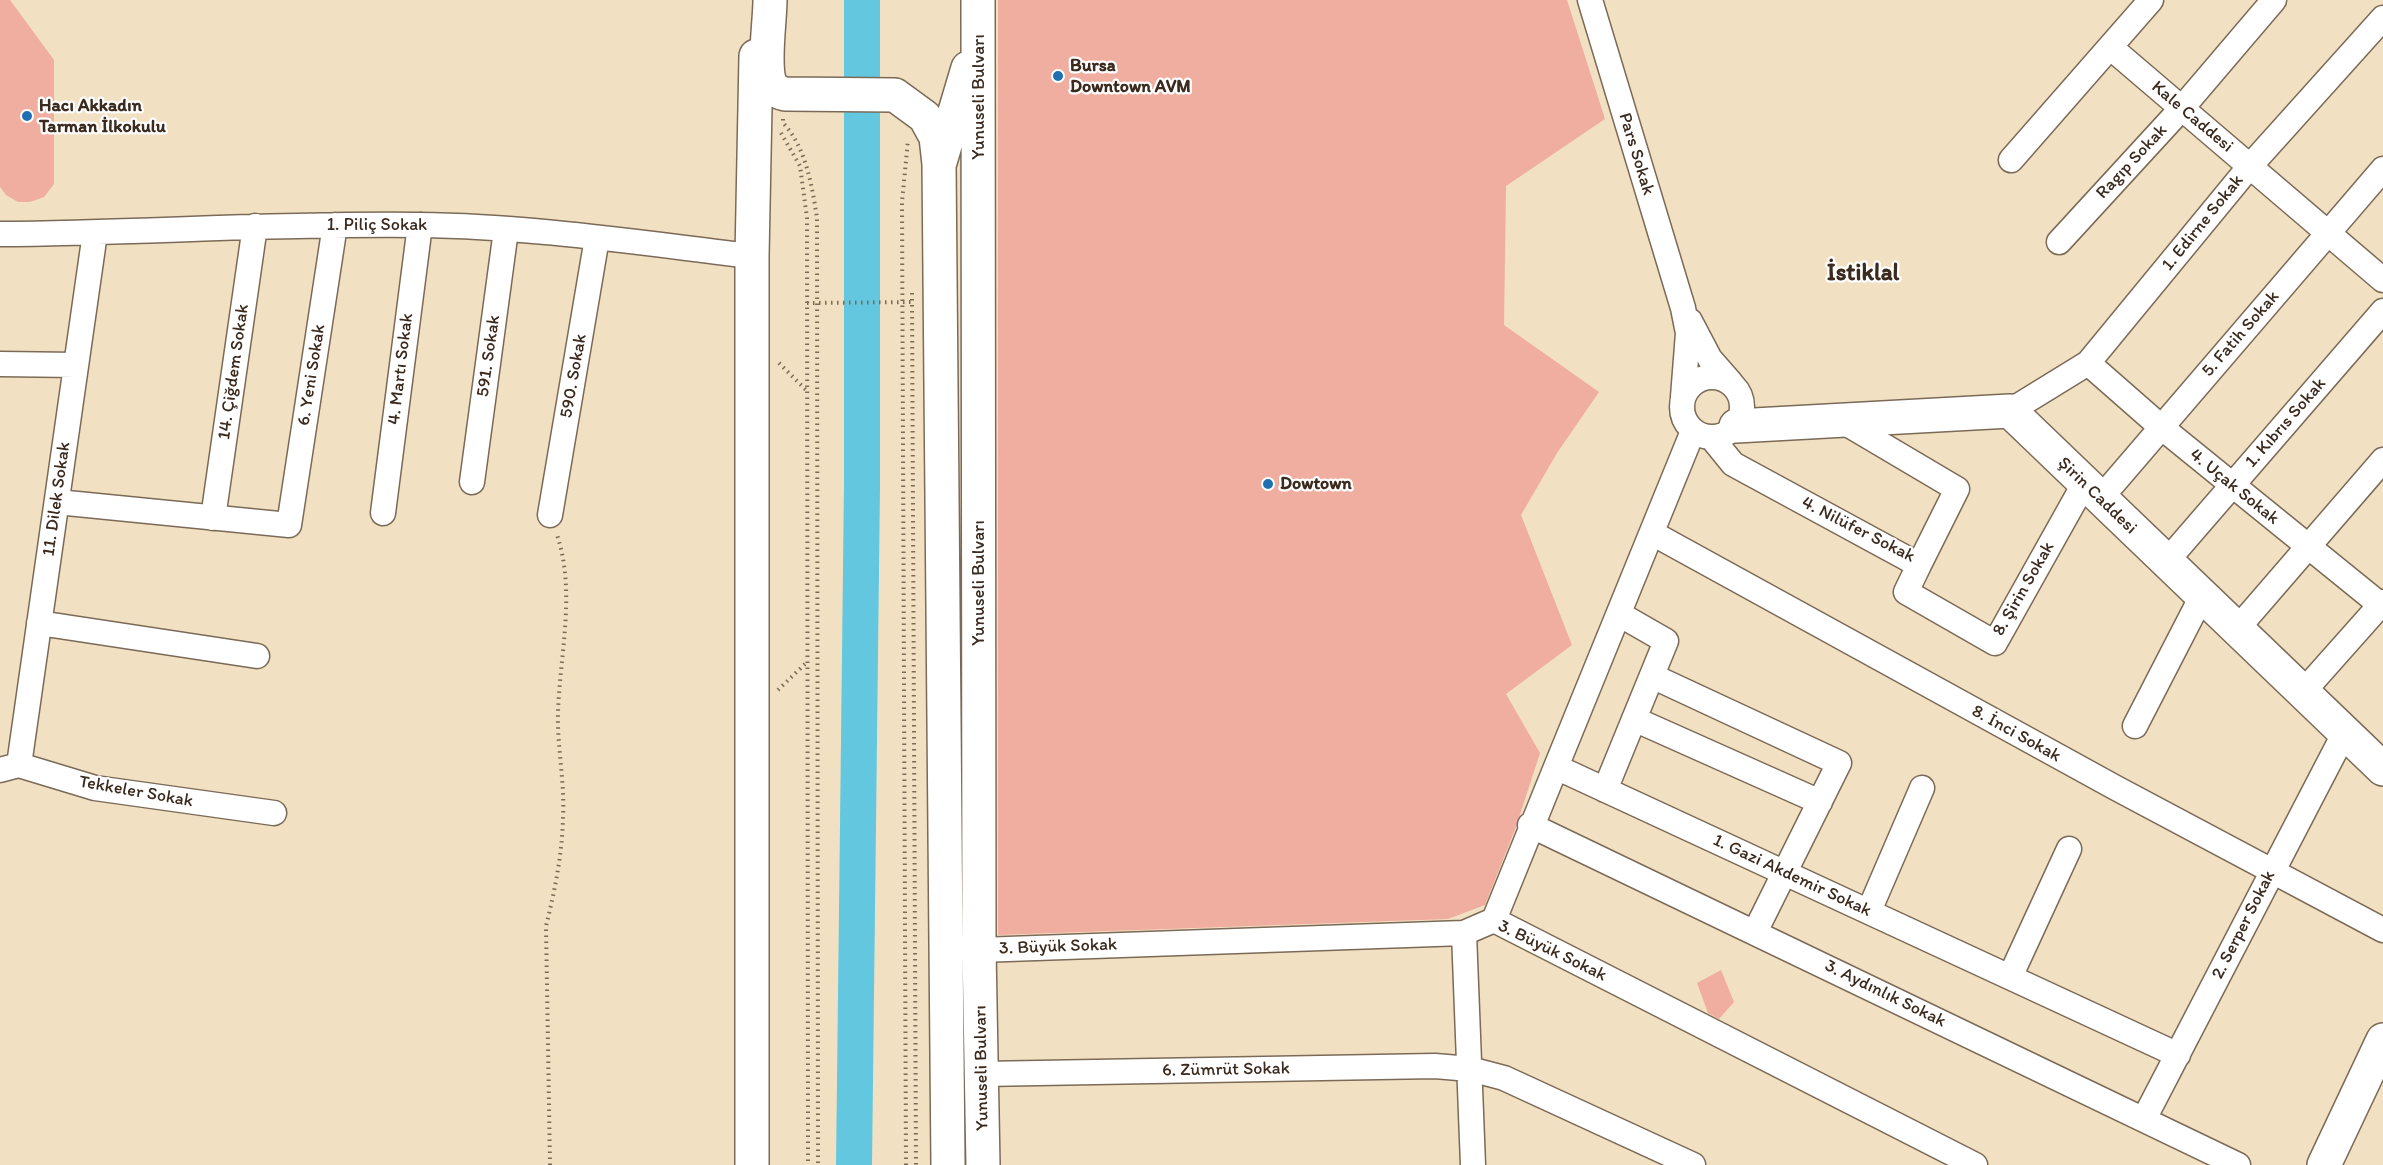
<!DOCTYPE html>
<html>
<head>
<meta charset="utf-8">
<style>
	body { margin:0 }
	canvas { display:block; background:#f2e0c2 }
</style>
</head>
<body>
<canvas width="2383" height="1165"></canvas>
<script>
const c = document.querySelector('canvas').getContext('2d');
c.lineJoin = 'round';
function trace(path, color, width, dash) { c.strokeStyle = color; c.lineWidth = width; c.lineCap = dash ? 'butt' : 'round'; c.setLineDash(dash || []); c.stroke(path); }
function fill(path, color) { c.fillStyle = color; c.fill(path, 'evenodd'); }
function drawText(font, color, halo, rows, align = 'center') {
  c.font = font + ' Itim,sans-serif'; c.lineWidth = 4.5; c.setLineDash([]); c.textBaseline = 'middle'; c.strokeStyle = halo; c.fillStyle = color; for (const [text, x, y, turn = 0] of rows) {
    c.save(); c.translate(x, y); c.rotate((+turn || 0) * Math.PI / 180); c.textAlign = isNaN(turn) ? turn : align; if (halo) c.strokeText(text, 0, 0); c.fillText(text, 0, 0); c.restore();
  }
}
trace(new Path2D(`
	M854,1165L862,484V0`), '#62c7df', 36);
fill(new Path2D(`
	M0,0H10L54,60V184L44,197L30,202H18L6,195L0,187Z
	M998,0H1567L1605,119L1506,186L1504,325L1599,392L1557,453L1521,515L1572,645L1506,694L1540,753L1516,827L1485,905L1448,919L998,935Z
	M1721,970L1734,1002L1719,1019L1708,1013L1697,983Z`), '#efaea0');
const street = new Path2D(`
	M1590,0L1683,308L1688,333L1683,397
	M2110,47L2383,280
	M2011,160L2151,0
	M0,234C139,233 278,223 418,225C529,226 641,243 752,256
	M2059,242L2182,108L2274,0
	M1690,321L1710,359L1731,383
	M2088,363L2161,427L2383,607
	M0,364L76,365
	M1682 407a30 30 0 1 1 60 0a30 30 0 1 1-60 0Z
	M2010,411L2088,363L2250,166L2383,18
	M1711,437L1733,464L1919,565L1957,489L1842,421
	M472,482L506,230
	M2100,499L2383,169
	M57,502L289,525L335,225
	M383,513L420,225
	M550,515L597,238
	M213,518L255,226
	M1652,533L2116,788L2383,930
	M2166,562L2383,311
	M1919,565L1906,592L1995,643L2084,484
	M39,623L257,656
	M2237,629L2383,460
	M1652,676L1839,763L1755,932
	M2303,692L2383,602
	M1634,719L1820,802
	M2135,726L2202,596
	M19,765L95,233
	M1556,767L1693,431
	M0,770L19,765L95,788L274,813
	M1605,790L1666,641L1619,614
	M1530,825L2238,1165
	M1869,911L1922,788
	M1494,920L1556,767L2178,1055
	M1464,933L1473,1165
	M979,950L1464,933L1494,920L1975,1165
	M2010,977L2069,849
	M982,1074L1435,1066L1470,1069L1504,1078L1693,1165
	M2144,1119L2345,732`);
const secondary = new Path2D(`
	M1736,426L2010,411L2383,769
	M2324,1165L2383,1040`);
const primary = new Path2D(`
	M770,0C770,21 763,65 770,83C773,90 778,92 785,94L895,95L925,117L936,137L939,164L948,1165
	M978,0L979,950L983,1165
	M940,162L968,68
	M752,1165V256L756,56`);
trace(street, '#7b6a57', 27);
trace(secondary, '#7b6a57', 36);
trace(primary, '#7b6a57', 36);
trace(new Path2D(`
	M783,119V123C806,147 812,186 817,218L818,1165
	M781,133L800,166L807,218L808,1165
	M912,293L916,1165
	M807,303L912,302
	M779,363L806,390
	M778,690L805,664
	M550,1165L546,926C555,890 562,855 563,818C565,782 557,747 558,712C560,654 576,591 557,535
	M906,1165L902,202L908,140`), '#7b6a57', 4, [1.5, 4.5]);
trace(street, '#fff', 24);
trace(secondary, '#fff', 33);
trace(primary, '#fff', 33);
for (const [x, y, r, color] of [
	[1058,76,6,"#1f6fb2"],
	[27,116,6,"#1f6fb2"],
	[1268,484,6,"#1f6fb2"]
]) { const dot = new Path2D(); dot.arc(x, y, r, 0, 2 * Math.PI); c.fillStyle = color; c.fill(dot); trace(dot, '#fff', 2); }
drawText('bold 18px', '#3b2a1e', '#fff', [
	["Bursa",1070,66],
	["Downtown AVM",1070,87],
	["Hacı Akkadın",39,106],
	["Tarman İlkokulu",39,127],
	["Dowtown",1280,484]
], 'left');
drawText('18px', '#3b2a1e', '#fff', [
	["Yunuseli Bulvarı",979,97,-90],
	["Kale Caddesi",2192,117,40],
	["Pars Sokak",1636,154,73],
	["Ragıp Sokak",2132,162,-47],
	["1. Edirne Sokak",2203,223,-51],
	["1. Piliç Sokak",377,225],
	["5. Fatih Sokak",2241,334,-49],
	["591. Sokak",489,356,-82],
	["4. Martı Sokak",401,369,-83],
	["14. Çiğdem Sokak",234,372,-82],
	["6. Yeni Sokak",312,375,-81],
	["590. Sokak",574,376,-80],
	["1. Kıbrıs Sokak",2286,423,-49],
	["4. Uçak Sokak",2234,487,39],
	["Şirin Caddesi",2097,496,44],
	["11. Dilek Sokak",57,499,-82],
	["4. Nilüfer Sokak",1858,530,27],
	["Yunuseli Bulvarı",979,583,-90],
	["8. Şirin Sokak",2024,589,-60],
	["8. İnci Sokak",2016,734,29],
	["Tekkeler Sokak",136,792,10],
	["1. Gazi Akdemir Sokak",1792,876,25],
	["2. Serper Sokak",2244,925,-63],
	["3. Büyük Sokak",1058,947,-2],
	["3. Büyük Sokak",1552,951,26],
	["3. Aydınlık Sokak",1885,994,26],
	["Yunuseli Bulvarı",982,1068,-91],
	["6. Zümrüt Sokak",1226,1070,-1]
]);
drawText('bold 24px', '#3b2a1e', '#fff', [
	["İstiklal",1863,274]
]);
</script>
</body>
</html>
